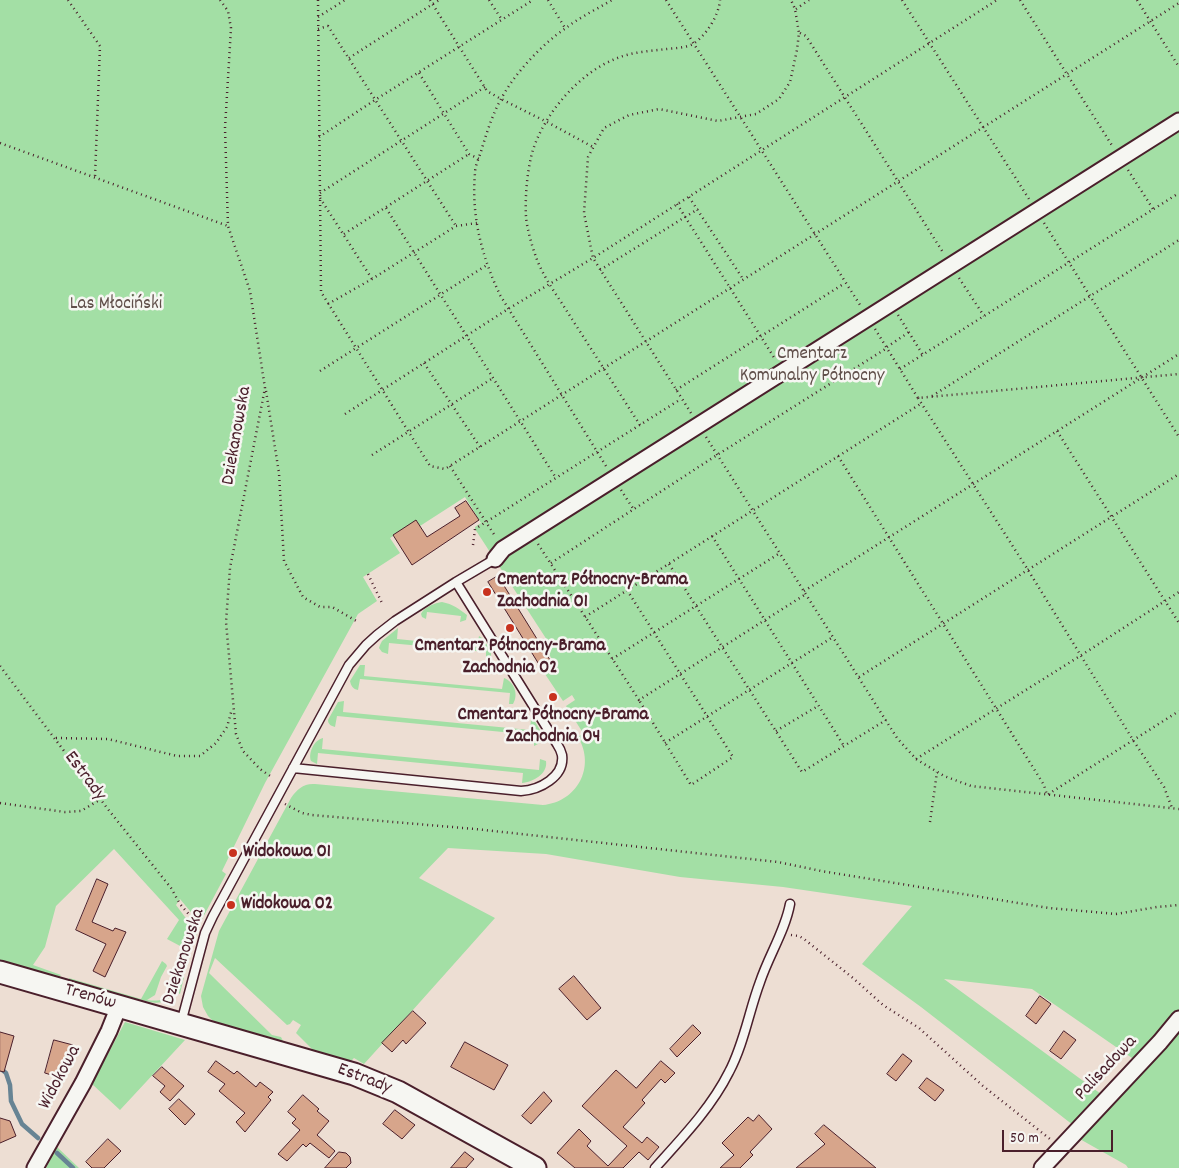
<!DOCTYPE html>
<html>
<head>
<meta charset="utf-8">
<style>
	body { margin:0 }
	#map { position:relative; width:1179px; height:1168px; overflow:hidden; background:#edded3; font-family:Dekko,sans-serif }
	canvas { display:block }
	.scale { position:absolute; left:1002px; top:1130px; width:111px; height:22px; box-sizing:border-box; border:2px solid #4a1f2b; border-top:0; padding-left:6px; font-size:15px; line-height:18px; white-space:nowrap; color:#4a1f2b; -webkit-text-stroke:4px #f6f6f2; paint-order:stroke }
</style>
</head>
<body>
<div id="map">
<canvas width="1179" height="1168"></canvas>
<div class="scale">50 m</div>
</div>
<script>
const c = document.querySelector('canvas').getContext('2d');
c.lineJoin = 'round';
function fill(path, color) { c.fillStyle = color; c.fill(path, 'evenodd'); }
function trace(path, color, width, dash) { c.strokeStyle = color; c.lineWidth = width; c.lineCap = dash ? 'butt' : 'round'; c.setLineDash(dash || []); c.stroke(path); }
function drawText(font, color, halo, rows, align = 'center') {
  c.font = font + ' Dekko,sans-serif'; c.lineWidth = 5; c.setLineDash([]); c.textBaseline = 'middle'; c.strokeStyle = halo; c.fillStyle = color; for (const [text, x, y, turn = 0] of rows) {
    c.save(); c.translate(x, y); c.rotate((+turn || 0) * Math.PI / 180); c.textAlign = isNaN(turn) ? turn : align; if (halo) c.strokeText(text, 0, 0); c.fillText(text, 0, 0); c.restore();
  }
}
fill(new Path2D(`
	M0,0H1179V1011L1162,1034L1150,1046L1132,1058L1032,989L944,979L1101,1094L1073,1125L921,1007L862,964L912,906L783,887L680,877L546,854L448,848L419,878L495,918L412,1011L364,1064L354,1058L348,1064L314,1051L296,1033L301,1025L293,1020L290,1024L287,1025L215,958L209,973L272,1035L281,1037L283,1041L282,1043L217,1026L218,1023L212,1020L208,1016L203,1007L201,996L219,931L291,798C297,789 304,783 315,784L543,805C577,802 596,767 578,737L583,733L566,706L575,700L572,695L563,701L541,668L552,659L542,644L547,640L475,529V527L481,523L465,497L420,526L417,521L390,538L400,553L363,577L377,601L358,614L265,783L222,871L226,874L200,923L180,899L176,905L197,933L193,944H187L182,947L167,939L179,920L114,849L56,906L45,947L33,965L61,975L57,979L0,964Z
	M442,602C453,604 459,609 467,615L466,620L460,622L461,616L427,612L426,619L422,617L421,614C424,607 435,603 442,602Z
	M398,628L397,639L477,647L479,636L482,638C487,645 494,652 490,661L486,663V652L389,643L388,654L382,652L379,648L380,645L382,641Z
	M360,665H365L364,676L502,689L504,678C514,682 519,694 513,704H509L510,693L360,679L358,690C353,689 351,686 350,681Z
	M344,701L343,712L530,730L531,719L534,720L543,735L540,743L534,746V735L337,716L335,727C331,726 328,724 328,720L338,702Z
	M323,738L322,749L539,770L540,759L546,761C548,774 533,782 522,783L523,773L318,753L317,764L311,761C308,753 314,740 323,738Z
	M162,961L166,964L167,966L161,977L155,995L147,1000C168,1003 172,994 178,976L184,977L180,994L177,992C161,1006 158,1004 138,999L136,1003L69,981V978L141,999Z
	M125,1022L185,1040L120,1110L92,1084Z
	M1179,1027V1168H1128L1126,1165L1078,1138Z
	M57,1147L79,1168H46Z`), '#a3dfa5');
trace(new Path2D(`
	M0,1068L6,1073L10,1085L11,1101L22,1124L38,1138
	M57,1153L73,1168`), '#678494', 4.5);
const building = new Path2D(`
	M466,501L479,520L412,565L393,535L416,520L427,537L460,516L455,508Z
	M498,576L550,660L540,666L488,582Z
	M97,879L108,884L92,922L113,931L115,928L126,932L105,977L93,971L106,944L76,930Z
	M574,976L601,1008L587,1020L559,989Z
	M1040,996L1051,1004L1036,1024L1026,1016Z
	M413,1011L426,1023L406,1044L403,1040L392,1052L382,1043Z
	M693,1025L701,1033L677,1057L670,1049Z
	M1064,1031L1076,1040L1061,1059L1050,1051Z
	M0,1032L14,1036L4,1072L0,1071Z
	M54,1040L73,1045L64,1079L45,1073Z
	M465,1042L508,1065L494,1090L451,1067Z
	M903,1054L912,1061L896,1081L887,1074Z
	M216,1061L234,1074L237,1071L256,1087L260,1082L273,1092L268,1097L271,1100L245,1132L236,1122L245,1113L219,1091L225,1084L208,1072Z
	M661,1061L675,1073L665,1083L661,1079L642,1100L645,1103L623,1127L642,1143L647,1137L659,1147L648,1160L639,1152L623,1168H575L557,1153L579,1129L591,1141L587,1146L608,1166L627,1146L582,1106L616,1070L636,1088Z
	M162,1067L184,1086L170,1101L160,1092L165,1086L153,1076Z
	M927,1078L944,1090L935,1101L919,1088Z
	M544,1092L552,1101L531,1124L522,1116Z
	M303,1095L319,1109L317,1111L329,1121L317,1135L335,1151L329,1158L310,1143L306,1147L303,1144L287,1161L278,1154L300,1130L292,1123L296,1119L288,1112Z
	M179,1099L195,1114L185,1125L169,1109Z
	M395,1110L415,1125L402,1139L383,1124Z
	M759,1115L772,1129L750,1152L753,1155L740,1168H720L734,1155L722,1143L748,1117L753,1121Z
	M0,1118L10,1121L16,1136L0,1143Z
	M824,1125L876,1168H796L825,1144L815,1134Z
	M108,1139L121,1151L104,1168H92L86,1162Z
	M339,1152L346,1153L350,1157L351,1163L346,1168H325Z
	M465,1152L474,1159L466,1168H451Z`);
fill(building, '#d7a58b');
trace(building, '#4a1f2b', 1);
const lane = new Path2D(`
	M456,582L495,559
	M181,1023L205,933L213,916L349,665L366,645L377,635L395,621L456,582L557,744C559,747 561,751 562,755C565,777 539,790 521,791L293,768
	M655,1168C682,1138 711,1108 729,1072C744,1044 749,1011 760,982C769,955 785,931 790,904`);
const street = new Path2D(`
	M495,559L503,549L1179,121
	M35,1168L83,1083L109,1031L119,1006
	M1042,1168L1160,1042L1179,1019`);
const secondary = new Path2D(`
	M0,972L354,1074L398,1092L535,1168`);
trace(lane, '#4a1f2b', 11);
trace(street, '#4a1f2b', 19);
trace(secondary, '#4a1f2b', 25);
trace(new Path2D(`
	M68,0L100,46L95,177
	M220,0L228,11L231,28L225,128L228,226L250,291L265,388L230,568L226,622L236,734L243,751L260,769L273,778
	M318,0L321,292L430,466L445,469L1179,3
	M430,0L487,91L501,99L547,122L593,147
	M489,0L502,20
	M548,0L565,28
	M666,0L860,305
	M902,0L1029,199
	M1020,0L1113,147
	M1137,0L1179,67
	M796,9L809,0
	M318,17L345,0
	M318,29L328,26L456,226
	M800,33L806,36L944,254
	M349,58L439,0
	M419,73L469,154L479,159
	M319,137L375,100L533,0
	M0,143L228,226
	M1128,170L1153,209
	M320,193L485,87
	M689,197L743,279
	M320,198L372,279
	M677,204L775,359
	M386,208L556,478
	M1044,223L1179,437
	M344,234L469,154
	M600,270L698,209
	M959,278L984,316
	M328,304L372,279L456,226L477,223
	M898,315L923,355
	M875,329L918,398L1179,374
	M887,347L909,332
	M424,363L480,447
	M900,369L1179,193
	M320,371L487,265
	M676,390L845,283
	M266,391L279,473L284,561L303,597L320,607H332L358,622
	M932,396L1179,240
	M918,398L1028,570L1133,740L1164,787L1172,808
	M691,413L593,258L584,213L588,157L604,128L629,115L659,109L718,121L756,114L779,99L790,82L797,50L799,33L795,9L791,0
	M345,414L508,309L593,258L997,0
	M640,425C616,388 592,350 568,313C557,295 543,277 536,257C532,246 527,229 526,217C525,196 527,173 532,153C543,115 579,73 615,59C631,52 650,51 667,49C676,48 685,48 693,44C706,36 719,15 720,0
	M1057,431L1179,623
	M706,437L897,738L916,759L944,776L971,786L1179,809
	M372,455L493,378
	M838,456L1044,785L1047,795L1179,711
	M450,466L495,536
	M606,466L500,295C482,257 471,216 475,173C475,165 480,156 482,148C487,132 492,116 500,101C513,75 542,44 566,28C580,17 597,9 612,0
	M621,490L634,510
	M712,536L844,746
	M538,544L639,700L806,594
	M473,545L475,529L681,399
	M551,563L717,455L887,348
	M669,564L802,772L886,720
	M368,574L382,603
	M627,590L733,757L691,785L639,700
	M804,591L1179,354
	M585,617L922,403
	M612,659L780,553
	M0,666L107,808L171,888L180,904L198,925
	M859,677L1179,474
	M776,731L818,706
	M56,738L108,739L177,756H200L216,743L227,727L232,709
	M665,743L833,637
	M916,759L1080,656L1179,592
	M0,803L65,812L81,811L101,799
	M285,804L302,813L312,815L475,829L778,862L821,871L1049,908L1116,914L1157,907L1179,905
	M930,822L937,772
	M791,935L799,936L804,939L853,978L883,1005L919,1028L983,1086L1050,1139`), '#4a1f2b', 2.5, [1, 4]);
trace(lane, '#f6f6f2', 8);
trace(street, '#f6f6f2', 15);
trace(secondary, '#f6f6f2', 21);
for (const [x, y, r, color] of [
	[487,592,5,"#c8321e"],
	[510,628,5,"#c8321e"],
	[553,697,5,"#c8321e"],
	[233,853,5,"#c8321e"],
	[231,905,5,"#c8321e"]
]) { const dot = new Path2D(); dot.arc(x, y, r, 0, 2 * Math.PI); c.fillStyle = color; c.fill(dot); trace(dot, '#f6f6f2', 2); }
drawText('19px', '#604f4a', '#f6f6f2', [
	["Las Młociński",116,305],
	["Cmentarz",812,355],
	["Komunalny Północny",812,377]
]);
drawText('19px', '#4a1f2b', '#f6f6f2', [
	["Dziekanowska",238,436,-80],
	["Estrady",84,777,53],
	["Dziekanowska",185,957,-72],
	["Trenów",90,998,16],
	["Palisadowa",1107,1069,-47],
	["Widokowa",61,1078,-62],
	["Estrady",364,1080,21]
]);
drawText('bold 19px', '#4a1f2b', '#f6f6f2', [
	["Cmentarz Północny-Brama",497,581],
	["Zachodnia 01",497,603],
	["Cmentarz Północny-Brama",510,647,"center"],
	["Zachodnia 02",510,669,"center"],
	["Cmentarz Północny-Brama",553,716,"center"],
	["Zachodnia 04",553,738,"center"],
	["Widokowa 01",243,853],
	["Widokowa 02",241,905]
], 'left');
</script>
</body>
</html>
